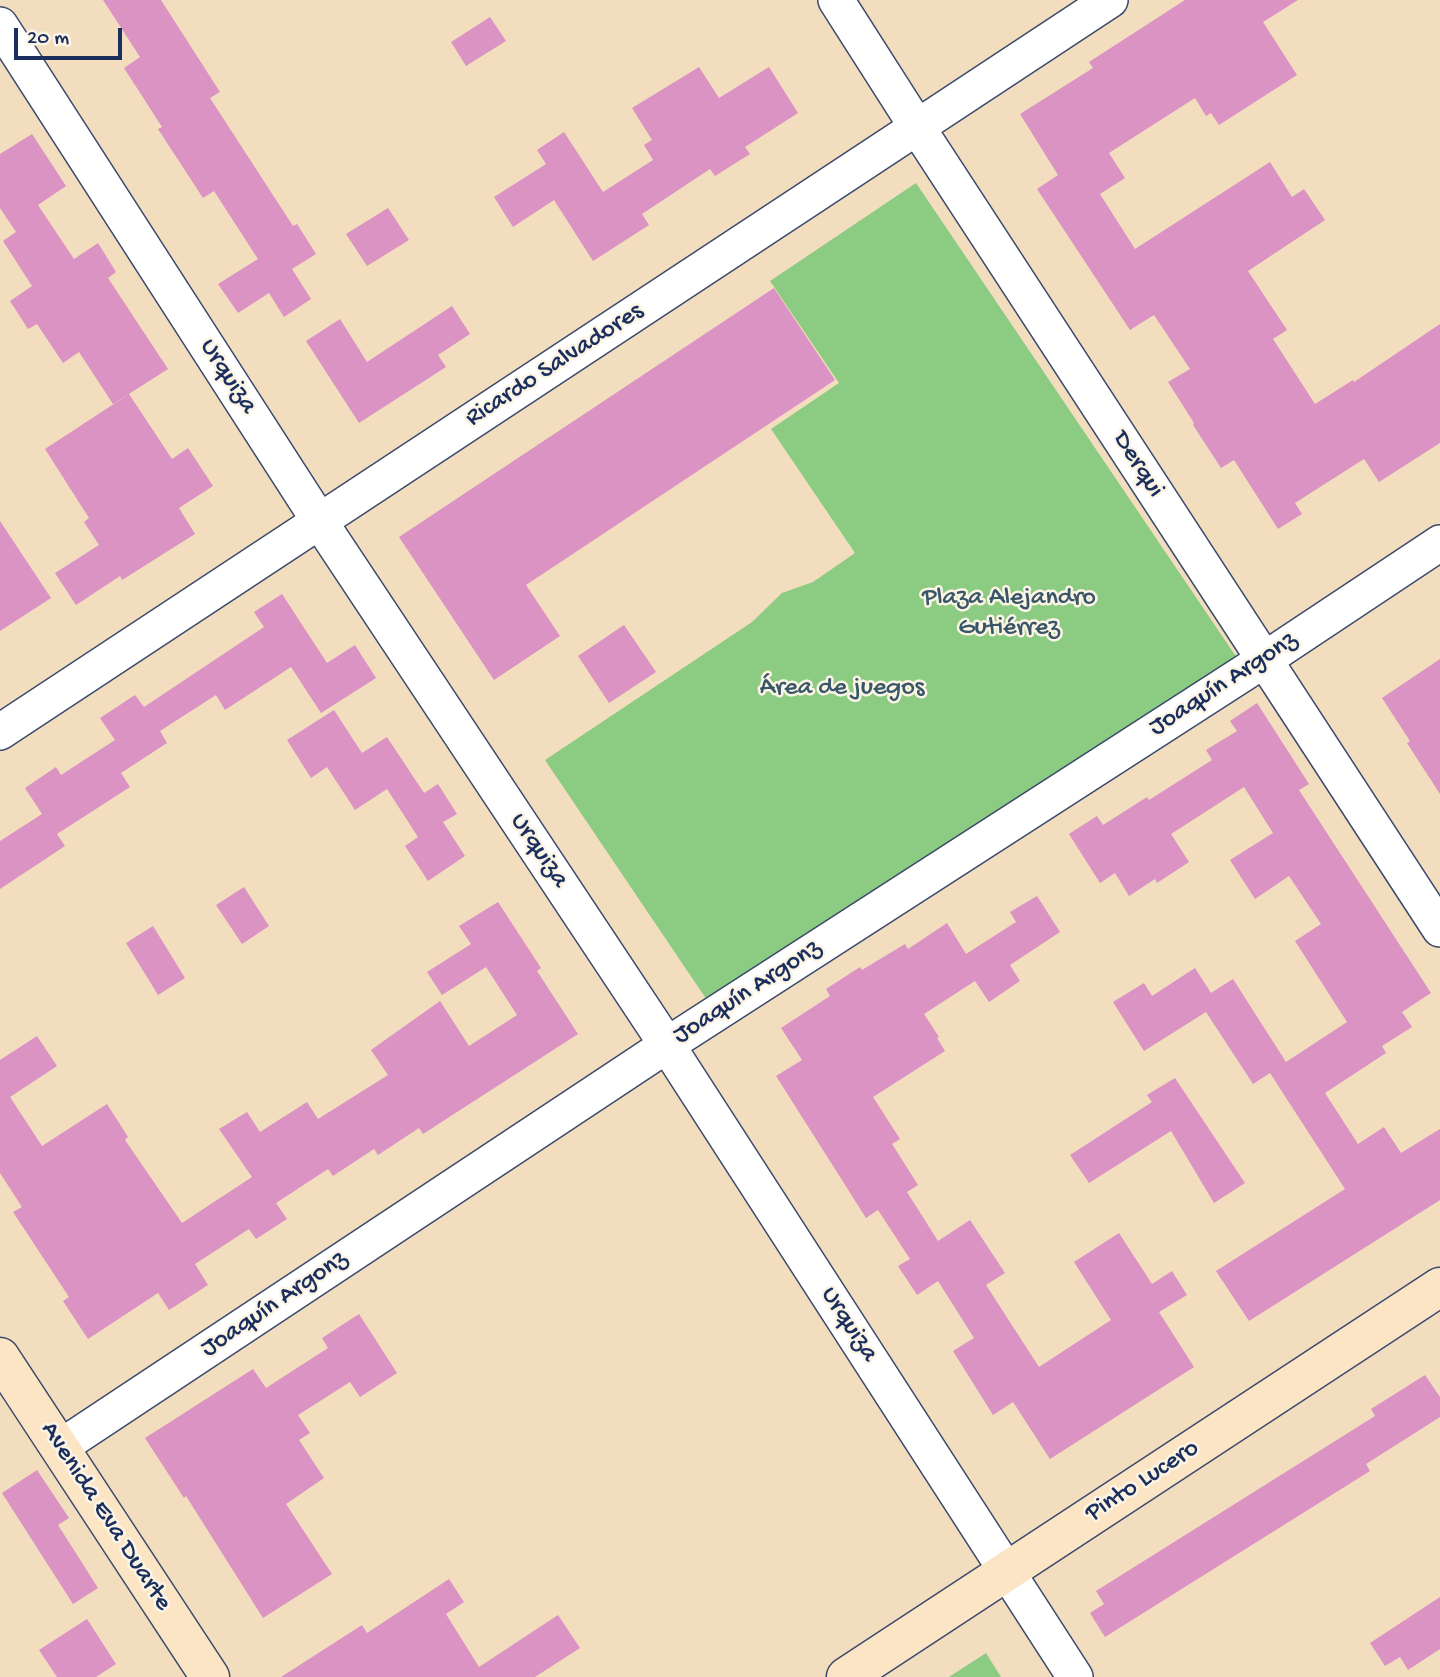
<!DOCTYPE html>
<html>
<head>
<meta charset="utf-8">
<style>
	body { margin:0 }
	#map { position:relative; width:1440px; height:1677px; overflow:hidden; background:#f2ddbe; font-family:"Gochi Hand",sans-serif }
	canvas { display:block }
	.scale { position:absolute; left:14px; top:28px; width:108px; height:32px; box-sizing:border-box; border:4px solid #1b2f5e; border-top:0; padding-left:9px; font-size:21px; line-height:24px; white-space:nowrap; color:#1b2f5e; -webkit-text-stroke:5px #fcf5e5; paint-order:stroke }
</style>
</head>
<body>
<div id="map">
<canvas width="1440" height="1677"></canvas>
<div class="scale">20 m</div>
</div>
<script>
const c = document.querySelector('canvas').getContext('2d');
c.lineJoin = 'round';
function fill(path, color) { c.fillStyle = color; c.fill(path, 'evenodd'); }
function trace(path, color, width, dash) { c.strokeStyle = color; c.lineWidth = width; c.lineCap = dash ? 'butt' : 'round'; c.setLineDash(dash || []); c.stroke(path); }
function drawText(font, color, halo, rows, align = 'center') {
  c.font = font + ' "Gochi Hand",sans-serif'; c.lineWidth = 5; c.setLineDash([]); c.textBaseline = 'middle'; c.strokeStyle = halo; c.fillStyle = color; for (const [text, x, y, turn = 0] of rows) {
    c.save(); c.translate(x, y); c.rotate((+turn || 0) * Math.PI / 180); c.textAlign = isNaN(turn) ? turn : align; if (halo) c.strokeText(text, 0, 0); c.fillText(text, 0, 0); c.restore();
  }
}
fill(new Path2D(`
	M916,183L1237,658L713,1009L545,760L752,622L782,593L813,582L855,553L771,429L839,383L770,281Z
	M986,1653L1001,1677H949Z`), '#8ccb82');
fill(new Path2D(`
	M103,0H161L220,92L210,98L293,226L297,224L316,254L292,269L311,299L284,317L269,293L238,313L218,284L258,259L214,191L203,198L158,129L162,127L124,68L140,57Z
	M1185,0H1298L1263,22L1297,75L1219,125L1211,113L1206,116L1195,98L1109,153L1125,178L1100,194L1135,249L1270,162L1292,197L1304,189L1325,220L1248,271L1287,330L1273,339L1315,404L1353,380L1354,382L1440,324V443L1379,482L1364,459L1295,503L1302,514L1278,529L1234,460L1221,468L1193,425L1194,423L1168,382L1190,369L1154,315L1130,330L1037,189L1058,175L1020,114L1093,68L1089,62Z
	M490,17L506,41L466,66L451,42Z
	M699,67L719,98L769,67L798,113L745,147L750,154L715,176L710,169L642,214L649,225L593,261L554,200L513,227L494,197L546,164L537,150L564,132L603,192L653,160L644,145L652,140L632,108Z
	M32,134L66,186L38,205L74,259L98,243L116,272L108,278L168,369L113,404L79,352L63,363L37,324L28,329L10,301L32,286L3,241L16,232L0,208V154Z
	M388,208L409,240L367,266L346,234Z
	M774,288L835,380L526,585L560,636L494,680L399,537Z
	M452,306L470,334L438,355L446,367L359,423L306,341L340,319L367,362Z
	M129,394L172,459L188,448L213,486L179,508L195,534L122,580L120,576L76,605L55,573L99,545L84,522L89,518L45,449Z
	M0,521L51,598L0,631Z
	M282,594L327,663L355,645L376,678L321,713L291,667L225,710L216,695L160,731L167,743L121,773L130,787L57,834L65,846L0,889V841L42,814L25,788L56,767L61,775L115,740L100,718L135,695L144,707L264,627L254,612Z
	M624,625L656,672L609,703L578,656Z
	M1440,659V794L1407,743L1410,741L1382,698Z
	M1257,703L1309,784L1299,790L1431,993L1402,1012L1412,1027L1382,1046L1386,1053L1325,1093L1358,1144L1384,1127L1401,1153L1440,1129V1200L1249,1321L1216,1271L1345,1189L1270,1073L1253,1084L1206,1012L1144,1051L1113,1002L1144,983L1152,996L1195,968L1211,993L1233,979L1286,1062L1347,1022L1295,941L1321,924L1289,876L1255,899L1230,860L1273,833L1244,787L1171,834L1189,862L1157,883L1155,879L1129,896L1115,873L1100,883L1069,834L1097,816L1103,825L1147,797L1149,800L1212,760L1206,750L1237,731L1230,721Z
	M334,710L362,753L387,737L424,793L438,784L457,814L443,822L465,856L428,881L405,846L418,837L387,789L355,810L327,767L311,778L287,740Z
	M244,887L269,926L242,944L216,905Z
	M1037,896L1060,932L1010,965L1020,981L989,1002L975,981L924,1014L939,1037L937,1038L945,1051L873,1097L900,1139L892,1144L918,1185L907,1192L938,1241L970,1220L1005,1273L986,1285L1039,1367L1111,1320L1074,1262L1119,1233L1152,1284L1172,1271L1187,1295L1159,1312L1194,1367L1050,1459L1013,1402L993,1415L953,1351L974,1338L938,1281L917,1295L898,1266L910,1259L878,1210L866,1218L776,1076L802,1060L781,1028L830,996L826,989L860,967L862,970L905,944L908,949L947,923L966,954L1016,922L1010,912Z
	M498,902L541,968L537,971L578,1034L423,1134L419,1128L378,1155L374,1149L333,1176L328,1169L276,1203L287,1219L256,1239L249,1229L195,1264L208,1285L169,1310L158,1293L88,1339L63,1301L69,1297L13,1212L22,1207L0,1173V1060L37,1036L57,1066L10,1097L42,1146L107,1104L128,1137L125,1140L182,1223L252,1177L219,1129L247,1112L260,1132L307,1102L318,1119L388,1075L371,1050L440,1001L469,1046L517,1015L486,967L442,995L427,972L471,944L459,926Z
	M153,926L185,978L158,995L126,943Z
	M1175,1078L1245,1183L1214,1203L1171,1131L1089,1183L1070,1155L1152,1102L1147,1095Z
	M359,1314L397,1373L360,1397L350,1382L298,1415L310,1433L299,1440L324,1478L286,1504L332,1574L263,1618L186,1496L184,1498L145,1438L253,1369L266,1388L328,1348L322,1338Z
	M1425,1375L1440,1397V1417L1366,1464L1370,1471L1105,1637L1090,1613L1104,1604L1096,1591L1375,1416L1371,1409Z
	M37,1470L69,1518L58,1525L98,1588L73,1604L2,1493Z
	M449,1579L464,1602L446,1614L479,1667L558,1615L580,1648L535,1677H281L362,1625L367,1633Z
	M1440,1597V1649L1408,1670L1400,1657L1385,1666L1370,1643Z
	M87,1619L116,1664L96,1677H57L39,1650Z`), '#da93c3');
const street = new Path2D(`
	M836,0L917,127L1440,929
	M0,25L320,522L667,1045L1075,1677
	M0,732L1110,0
	M59,1448L667,1045L1264,660L1440,543`);
const secondary = new Path2D(`
	M0,1357L210,1677
	M846,1677L1440,1287`);
trace(street, '#3b496c', 38);
trace(secondary, '#3b496c', 41);
trace(street, '#fff', 35);
trace(secondary, '#fce5c4', 38);
drawText('26px', '#1b2f5e', '#fcf5e5', [
	["Ricardo Salvadores",555,366,-33],
	["Urquiza",227,377,57],
	["Derqui",1137,465,57],
	["Joaquín Argonz",1224,685,-33],
	["Urquiza",538,851,56],
	["Joaquín Argonz",748,993,-33],
	["Joaquín Argonz",275,1305,-34],
	["Urquiza",848,1325,57],
	["Pinto Lucero",1143,1482,-33],
	["Avenida Eva Duarte",105,1517,57]
]);
drawText('26px', '#375667', '#fcf5e5', [
	["Plaza Alejandro",1009,599],
	["Gutiérrez",1009,629],
	["Área de juegos",842,689]
]);
</script>
</body>
</html>
